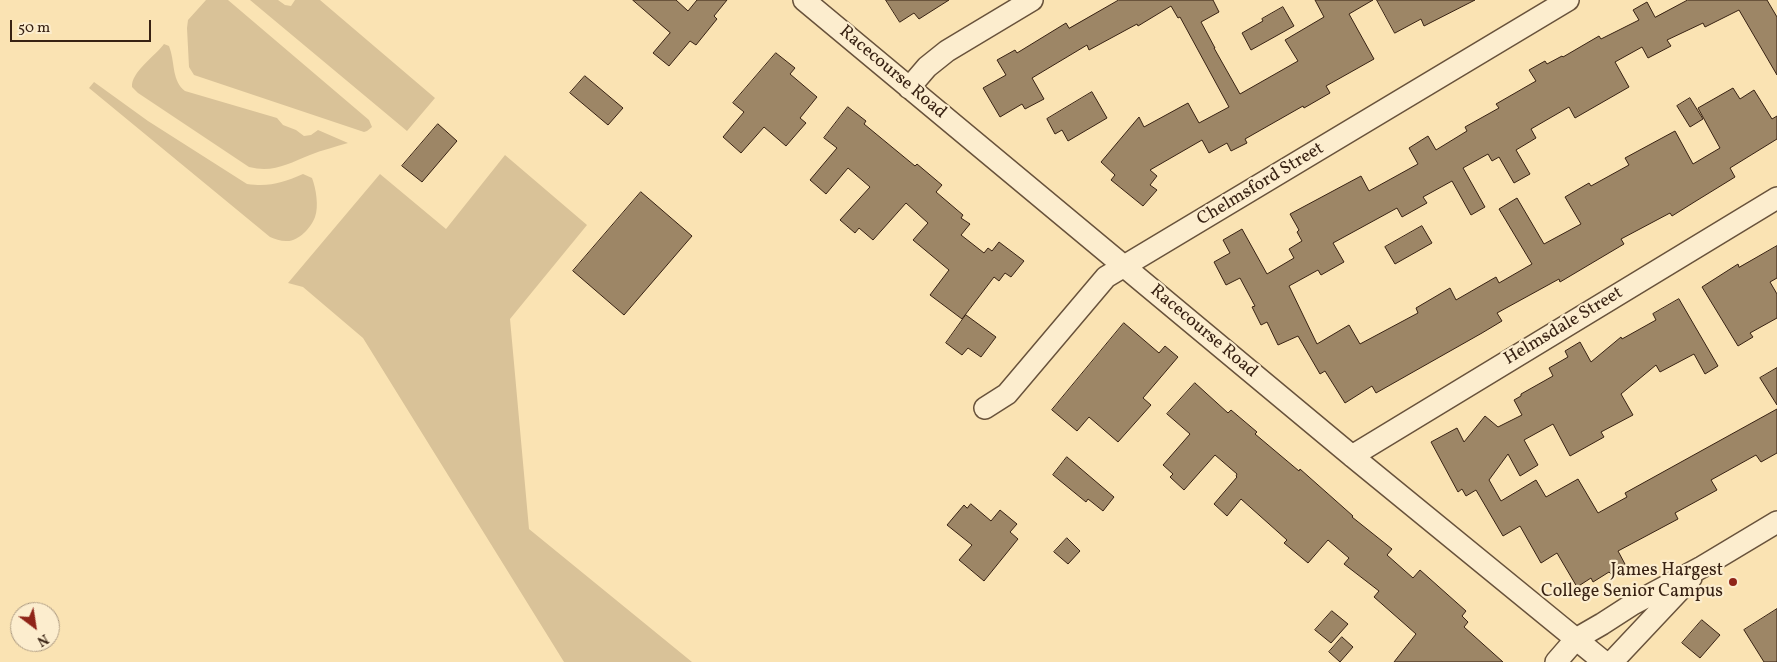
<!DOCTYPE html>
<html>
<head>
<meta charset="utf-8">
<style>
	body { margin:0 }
	#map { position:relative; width:1777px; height:662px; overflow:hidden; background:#fae3b3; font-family:Vollkorn,serif }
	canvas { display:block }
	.north { position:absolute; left:10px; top:602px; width:50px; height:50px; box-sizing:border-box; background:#fcedce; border:1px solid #ae9c83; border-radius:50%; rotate:149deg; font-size:14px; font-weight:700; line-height:20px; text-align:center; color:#382213 }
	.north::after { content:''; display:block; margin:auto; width:18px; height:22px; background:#8f2418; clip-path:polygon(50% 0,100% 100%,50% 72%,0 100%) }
	.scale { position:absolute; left:10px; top:20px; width:141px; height:22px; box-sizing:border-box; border:2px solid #382213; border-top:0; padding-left:6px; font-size:15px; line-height:18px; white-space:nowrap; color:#382213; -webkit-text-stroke:4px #fcedce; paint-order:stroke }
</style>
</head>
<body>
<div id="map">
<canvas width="1777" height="662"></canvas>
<div class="north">N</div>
<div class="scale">50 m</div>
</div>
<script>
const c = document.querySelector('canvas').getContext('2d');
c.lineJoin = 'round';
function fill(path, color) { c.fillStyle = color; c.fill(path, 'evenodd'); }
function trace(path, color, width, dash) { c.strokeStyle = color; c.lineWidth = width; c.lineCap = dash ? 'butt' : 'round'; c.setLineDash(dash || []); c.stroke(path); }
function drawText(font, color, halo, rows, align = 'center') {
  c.font = font + ' Vollkorn,serif'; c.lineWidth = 4.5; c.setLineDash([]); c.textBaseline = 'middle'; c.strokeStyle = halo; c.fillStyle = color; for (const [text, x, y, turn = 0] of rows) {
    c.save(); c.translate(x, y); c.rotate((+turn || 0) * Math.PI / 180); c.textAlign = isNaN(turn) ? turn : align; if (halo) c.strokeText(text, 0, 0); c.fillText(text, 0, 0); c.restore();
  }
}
fill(new Path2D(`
	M206,0H228L369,120L372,127L367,131L364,132L194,75L189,67L187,28L188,20Z
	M250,0H278L285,5L291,6L295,0H320L435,98L407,131Z
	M164,44L169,46L170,49C175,64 172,81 185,91L277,118L283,125L296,130L304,136L311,135L318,130L348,143C335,147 322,150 310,155C288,164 273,173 249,167L138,93L132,87C131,72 155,56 164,44Z
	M94,82L148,121L247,184C270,187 282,183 303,174L312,178C316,188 319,207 315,217C311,228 298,242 286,241C280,241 275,239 270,237L89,88Z
	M505,155L587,225L510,319L529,529L692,662H564L363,338L303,287L288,283L380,174L446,229Z`), '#d9c298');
const building = new Path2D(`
	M633,0H676L688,11L697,0H727L714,16L717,19L696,45L690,41L669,66L653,53L670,33Z
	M886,0H949L919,19L914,13L900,22Z
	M1119,0H1213L1219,12L1201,22L1215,48H1214L1240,94L1298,61L1285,40L1324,17L1315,0H1373L1349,14L1374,59L1326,86L1330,93L1304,108L1303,106L1245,139L1247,143L1231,151L1227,143L1209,153L1202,140L1150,170L1157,176L1150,185L1157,190L1143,206L1111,180L1115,175L1101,162L1139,117L1144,127L1188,103L1199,123L1229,107L1180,17L1178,18L1171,6L1138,26L1137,24L1089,50L1087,45L1032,78L1044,99L1025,109L1022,104L1000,117L983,88L1006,75L997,60L1015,50L1017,53L1066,23L1069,28Z
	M1377,0H1475L1424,26L1421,19L1395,33Z
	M1688,0H1767L1777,17V75L1739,10L1705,27L1703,23L1667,40L1671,46L1648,58L1642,47L1615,62L1629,87L1575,118L1569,107L1531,129L1536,138L1516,150L1530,174L1514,183L1499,157L1492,161L1488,154L1463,168L1485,207L1471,215L1452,181L1423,197L1427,203L1402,217L1397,208L1333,243L1344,262L1321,275L1318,270L1289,286L1317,344L1349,325L1360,344L1418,313L1416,308L1450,288L1456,300L1496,277L1499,283L1532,264L1499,209L1517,198L1544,244L1581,224L1565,197L1589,183L1591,186L1629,165L1625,158L1675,131L1693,164L1720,148L1698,108L1733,88L1740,99L1754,90L1772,119L1777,116V139L1730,168L1735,177L1696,201L1672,216L1670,213L1621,239L1624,244L1560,282L1559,279L1497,313L1502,321L1482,333L1376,393L1372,386L1345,403L1325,371L1320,374L1298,336L1278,345L1267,322L1261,325L1252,307L1255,306L1240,278L1226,285L1214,262L1230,253L1223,240L1242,229L1267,274L1294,258L1289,249L1302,241L1297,232L1299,230L1290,214L1361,176L1369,191L1418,164L1409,148L1428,136L1436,150L1467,131L1465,127L1499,108L1496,104L1536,81L1529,70L1545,61L1547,64L1562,56L1563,57L1599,36L1601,39L1639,20L1633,10L1647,2L1655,17Z
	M1283,7L1294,26L1251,50L1242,33L1263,21L1262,19Z
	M776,53L795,68L790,74L817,97L800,118L806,123L786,146L764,127L741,153L723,137L744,112L733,103Z
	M585,76L623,108L608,125L570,93Z
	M1092,92L1107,118L1068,141L1062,130L1055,134L1047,119Z
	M1690,98L1703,119L1690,127L1677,106Z
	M848,107L866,121L864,124L915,166L917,164L942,185L936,192L963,215L961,218L970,224L961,235L984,253L988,248L992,251L999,242L1024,261L1011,277L1005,273L999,281L994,277L962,319L930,295L949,270L913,240L928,223L906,203L873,240L859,228L855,233L840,220L870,187L848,168L826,194L810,180L837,148L824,138Z
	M438,124L457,141L422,182L402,166Z
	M641,192L692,236L624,315L573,271Z
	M1422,226L1432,243L1395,264L1385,247Z
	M1777,246V278L1770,282L1777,294V318L1750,333L1753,337L1738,346L1702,287L1738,264L1739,267Z
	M1679,299L1718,366L1705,374L1694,354L1660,372L1656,365L1621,394L1633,415L1601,432L1604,437L1570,456L1553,424L1524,440L1538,465L1520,476L1508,454L1489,480L1501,501L1536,480L1546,497L1578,479L1598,513L1627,497L1625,493L1777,409V453L1761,462L1756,455L1711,480L1717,490L1675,513L1678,519L1618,551L1626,566L1611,574L1609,572L1593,582L1591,578L1577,587L1557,553L1541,563L1520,526L1503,536L1476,490L1466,496L1462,489L1458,492L1431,442L1457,428L1464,442L1485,416L1498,427L1522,415L1514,400L1521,396V394L1553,376L1549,368L1568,357L1565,351L1580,342L1591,362L1621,337L1622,339L1656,320L1653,314Z
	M966,315L996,337L981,357L968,348L962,355L946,343Z
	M1124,323L1159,353L1165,346L1178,357L1143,398L1151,405L1118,442L1089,417L1077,431L1052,410Z
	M1777,368V405L1760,378Z
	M1195,383L1228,413L1231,410L1257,432L1255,434L1299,471L1300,469L1353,516L1352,517L1392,549L1387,555L1413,578L1420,570L1466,611L1462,616L1468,622L1464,627L1503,662H1394L1416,634L1374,597L1379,591L1344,564L1349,558L1328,540L1308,563L1284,543L1287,540L1241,499L1227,516L1214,504L1237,477L1236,476L1237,474L1215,455L1184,490L1170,477L1173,474L1163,465L1190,434L1167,414Z
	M1067,457L1114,497L1103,511L1088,499L1086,502L1053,475Z
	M971,504L991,521L1000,510L1017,524L1010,532L1018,539L984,581L959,560L972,545L947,525L964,505L967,508Z
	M1067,538L1080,551L1068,564L1054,552Z
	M1777,609V662H1764L1744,630Z
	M1332,611L1348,624L1331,643L1315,630Z
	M1702,620L1720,635L1700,658L1682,643Z
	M1342,637L1353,647L1340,662L1329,652Z`);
fill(building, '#9d8666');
trace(building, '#382213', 1);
const minor = new Path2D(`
	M804,0L1352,456L1604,662
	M909,88L927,67L947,51L1032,0
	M985,408L1007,394L1106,277L1568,0
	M1352,456L1777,198
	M1556,662L1576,639L1602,624L1633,604L1702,567L1777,522
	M1612,662L1691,578`);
trace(minor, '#68523b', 24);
trace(minor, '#fcedce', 21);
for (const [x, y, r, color] of [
	[1733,582,5,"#8f2418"]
]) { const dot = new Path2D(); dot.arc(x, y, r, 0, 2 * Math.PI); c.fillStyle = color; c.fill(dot); trace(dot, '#fcedce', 2); }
drawText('18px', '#382213', '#fcedce', [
	["Racecourse Road",892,73,40],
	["Chelmsford Street",1261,185,-31],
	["Helmsdale Street",1564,327,-31],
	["Racecourse Road",1203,332,40]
]);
drawText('18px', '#382213', '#fcedce', [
	["James Hargest",1723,572],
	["College Senior Campus",1723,593]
], 'right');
</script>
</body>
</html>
